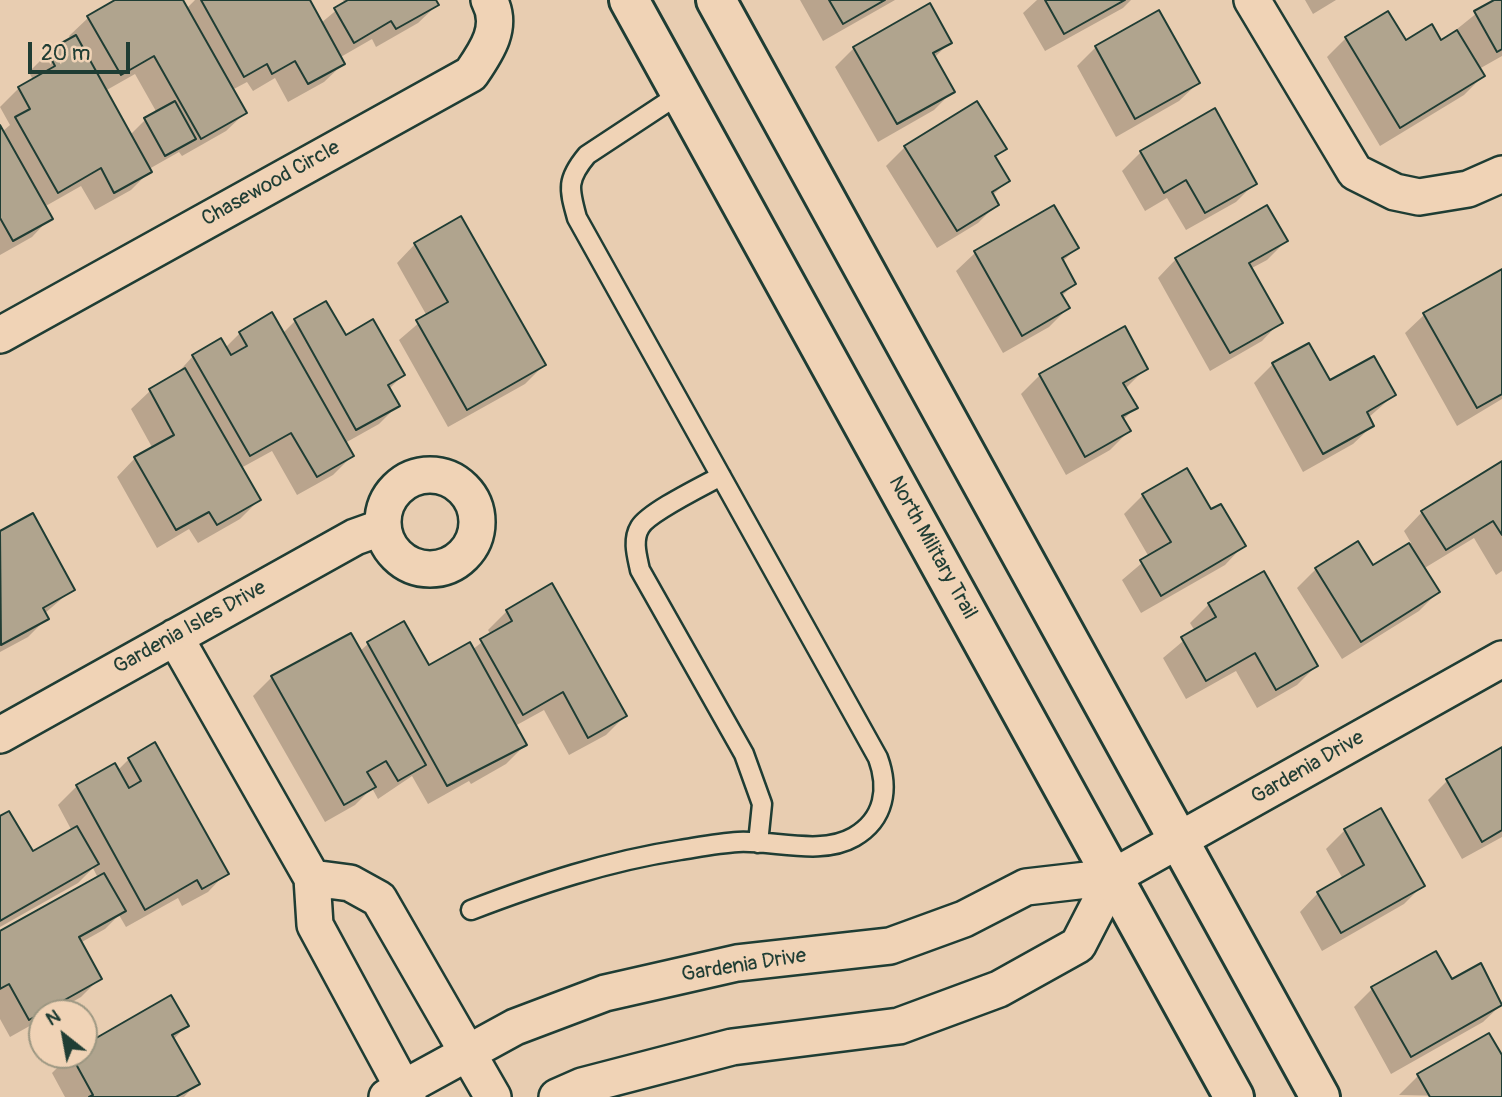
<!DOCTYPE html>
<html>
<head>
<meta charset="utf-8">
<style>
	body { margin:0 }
	#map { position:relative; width:1502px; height:1097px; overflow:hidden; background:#e8cdb1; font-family:Pangolin,sans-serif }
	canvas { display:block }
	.north { position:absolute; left:28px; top:999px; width:70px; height:70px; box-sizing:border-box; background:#f0d3b6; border:2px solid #9c9782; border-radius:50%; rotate:329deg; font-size:19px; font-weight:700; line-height:28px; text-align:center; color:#1f3d34 }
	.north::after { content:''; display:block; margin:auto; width:24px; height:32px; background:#1f3d34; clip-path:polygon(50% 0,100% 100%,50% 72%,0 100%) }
	.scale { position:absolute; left:28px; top:42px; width:102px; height:32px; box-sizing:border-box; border:4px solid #1f3d34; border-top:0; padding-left:9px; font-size:21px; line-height:24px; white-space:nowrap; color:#1f3d34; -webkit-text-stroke:5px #f0d3b6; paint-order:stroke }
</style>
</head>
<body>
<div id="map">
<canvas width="1502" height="1097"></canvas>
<div class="north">N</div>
<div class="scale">20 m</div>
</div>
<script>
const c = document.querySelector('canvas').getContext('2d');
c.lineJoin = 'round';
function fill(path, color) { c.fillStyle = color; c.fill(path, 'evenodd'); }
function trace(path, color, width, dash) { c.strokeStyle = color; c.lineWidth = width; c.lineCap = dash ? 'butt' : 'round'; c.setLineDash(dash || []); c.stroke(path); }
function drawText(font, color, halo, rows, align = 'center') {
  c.font = font + ' Pangolin,sans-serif'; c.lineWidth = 7; c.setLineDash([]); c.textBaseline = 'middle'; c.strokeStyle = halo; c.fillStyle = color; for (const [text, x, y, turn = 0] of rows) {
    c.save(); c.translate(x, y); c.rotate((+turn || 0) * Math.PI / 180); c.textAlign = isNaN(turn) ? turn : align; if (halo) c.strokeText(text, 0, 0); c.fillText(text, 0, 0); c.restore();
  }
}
fill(new Path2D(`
	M119,0H181L186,9L195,0H308L321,23L345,3L343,0H434L437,5L418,23L376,47L372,39L339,58L343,64L324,82L288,102L275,78L253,91L247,82L232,90L245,113L226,131L182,156L179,152L149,169L150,171L131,190L95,210L81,186L44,207L50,218L32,237L0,255V128L2,132L10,125L0,107L19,88L33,80L29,72L48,53L71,40L69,36L88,18ZM135,74L157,113L145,120L130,135L105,91Z
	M800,0H895L823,41Z
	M1037,0H1131L1123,8L1045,51L1023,13Z
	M1305,0H1336L1313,14Z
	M1493,0H1502V56L1479,69L1483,76L1464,95L1380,146L1327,57L1346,38L1441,42Z
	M1158,12L1198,83L1179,101L1116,137L1077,66L1096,47Z
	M950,42L934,58L953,91L934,110L878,142L835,67L854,48Z
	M1214,111L1255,183L1236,202L1186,230L1167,198L1145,211L1122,171L1141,152Z
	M905,147L1004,148L994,159L1008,180L992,196L997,204L978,223L937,248L886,166Z
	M1286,241L1267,260L1250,269L1280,322L1262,341L1210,371L1158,278L1176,259Z
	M415,244L544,365L525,384L448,427L399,340L427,316L397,263Z
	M1077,248L1062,262L1074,284L1061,297L1068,308L1049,327L1003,353L956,271L975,253Z
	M1502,271V399L1457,426L1405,333L1424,315Z
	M295,321L345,338L403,375L389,389L398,405L379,424L345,443L352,456L333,475L297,495L272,451L241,468L259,500L240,519L198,543L189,529L157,548L117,477L135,458L153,449L131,409L150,391L175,376L193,356L225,348L240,333L282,334Z
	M1124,329L1146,368L1125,389L1136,407L1123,420L1129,431L1110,450L1066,475L1021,394L1040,375Z
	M1273,364L1329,383L1394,395L1368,418L1372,426L1353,444L1303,472L1254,383Z
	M1502,463V571L1496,575L1474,538L1423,569L1438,592L1419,611L1342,659L1297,588L1316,569L1373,568L1411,543L1404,531L1422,512Z
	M1143,495L1210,511L1243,546L1225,565L1141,613L1122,580L1149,557L1124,514Z
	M32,515L73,589L44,614L47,618L28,637L0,652V533Z
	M1263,574L1316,666L1297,685L1257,708L1236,671L1186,699L1163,658L1195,631L1190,623L1209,604Z
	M507,611L625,716L606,735L569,755L544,710L515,726L525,745L506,764L471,784L469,781L428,804L412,776L378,799L372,788L355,805L325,822L253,696L272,677L359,652L368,644L404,623L428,668L472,650L491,635L488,630Z
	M1502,749V837L1462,859L1428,800L1447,781Z
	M129,759L226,873L208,892L182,906L178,898L126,927L119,915L105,929L80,943L100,978L81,997L53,1013H42V1019L10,1037L0,1019V933L98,878L93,868L78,883L0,927V818L32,854L72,831L58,805L77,786L117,771Z
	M1380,810L1423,885L1404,904L1322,951L1300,912L1318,893L1343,879L1326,849L1345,830Z
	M1481,965L1502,1004L1483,1022L1391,1074L1354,1007L1372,989L1452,981Z
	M186,1026L173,1040L197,1083L184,1097H65L52,1073L70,1055H84V1047Z
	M1502,1058V1097L1399,1095L1418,1076Z`), '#0003');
const building = new Path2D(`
	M115,0H183L247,113L201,139L154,56L121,75L87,16Z
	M201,0H310L345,64L308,84L295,61L272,74L267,64L244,77Z
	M348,0H436L439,5L396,29L391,21L354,43L334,8Z
	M829,0H885L843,24Z
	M1045,0H1125L1064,34Z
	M1494,0H1502V49L1497,52L1474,11Z
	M930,3L952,43L933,53L955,92L897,124L853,47Z
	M1159,10L1200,83L1135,119L1095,46Z
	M1388,11L1406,40L1432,24L1441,40L1457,30L1485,76L1400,128L1345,37Z
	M76,35L152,172L114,193L101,168L58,193L15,117L30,109L18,87L55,66L47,51Z
	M175,101L196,139L165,156L144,118Z
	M977,101L1007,149L995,156L1010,181L992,192L999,205L957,231L904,146Z
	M1215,108L1257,184L1205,213L1186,180L1164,193L1140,151Z
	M0,125L53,219L13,241L0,218Z
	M1054,205L1079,248L1062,258L1076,284L1061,293L1070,308L1022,336L974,251Z
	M1267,205L1288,241L1249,263L1283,323L1230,353L1175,258Z
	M461,216L546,365L467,410L416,320L448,302L414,243Z
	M1502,269V394L1477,408L1423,313Z
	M326,301L346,335L373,319L405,375L388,385L400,406L356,430L294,319Z
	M272,312L354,456L317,477L291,433L250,456L192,355L221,338L231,355L247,346L239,332Z
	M1125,326L1148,369L1123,383L1138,408L1122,416L1131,431L1085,457L1039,374Z
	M1309,343L1330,380L1374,356L1396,395L1367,412L1374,426L1323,454L1272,363Z
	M185,368L261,500L217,525L209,512L176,530L134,457L174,435L149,389Z
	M1502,461V535L1493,521L1446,550L1421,511Z
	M1187,468L1211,509L1221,504L1246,546L1161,596L1140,560L1171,542L1142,494Z
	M33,513L75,590L43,608L49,619L1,645L0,531Z
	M1358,541L1373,565L1409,543L1440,592L1361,642L1315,568Z
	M1264,571L1318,666L1276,690L1255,653L1206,681L1181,637L1216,617L1208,603Z
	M552,583L627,716L588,738L563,692L523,715L480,639L512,621L506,610Z
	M404,621L429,665L470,642L527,745L447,786L367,642Z
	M351,633L426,765L398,781L386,761L367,772L376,787L344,805L271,676Z
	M155,742L229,874L202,889L197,880L145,910L76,785L115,763L129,788L141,781L128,758Z
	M1502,747V830L1482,842L1446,779Z
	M1381,808L1425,886L1341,933L1317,892L1364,865L1344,829Z
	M9,811L33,851L77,826L99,864L0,921V816Z
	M104,873L126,911L79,937L102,979L29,1020L9,984L0,989V931Z
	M1436,951L1452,979L1481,963L1502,1005L1411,1057L1371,987Z
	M171,995L189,1026L172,1035L200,1084L176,1097H89L93,1095L71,1055H84V1045Z
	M1489,1033L1502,1055V1097H1430L1417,1074Z`);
fill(building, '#b0a48e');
trace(building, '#1f3d34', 2);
const lane = new Path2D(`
	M721,476C703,486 649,512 640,527C632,540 637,556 640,570L744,754L762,804L758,843
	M471,910C539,884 608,861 680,850C699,847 719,843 738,842C774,840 821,856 854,837C885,819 889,788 878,758L577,218C569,189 566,180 587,155L681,93`);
const street = new Path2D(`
	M1252,0L1355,172L1395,192L1419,197L1468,189L1502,174
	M0,335L471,74C486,52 504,27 489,0
	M383 522a47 47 0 1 1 94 0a47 47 0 1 1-94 0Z
	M175,637L312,878L315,925L408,1097
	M0,735L355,537L383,527
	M312,878L350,883L379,899L493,1097
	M387,1097L515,1027L605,993L737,963L890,946L964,919L1026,887L1113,877L1502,659
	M557,1097L582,1086L732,1047L899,1026L999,989L1078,945L1113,877`);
const secondary = new Path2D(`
	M629,0L1234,1097
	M716,0L1320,1097`);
trace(lane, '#1f3d34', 23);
trace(street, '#1f3d34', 40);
trace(secondary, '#1f3d34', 44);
trace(lane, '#f0d3b6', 18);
trace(street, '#f0d3b6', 35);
trace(secondary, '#f0d3b6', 38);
drawText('21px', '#1f3d34', '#f0d3b6', [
	["Chasewood Circle",271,184,-29],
	["North Military Trail",932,548,61],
	["Gardenia Isles Drive",190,628,-29],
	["Gardenia Drive",1308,768,-30],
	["Gardenia Drive",744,966,-9]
]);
</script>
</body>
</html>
